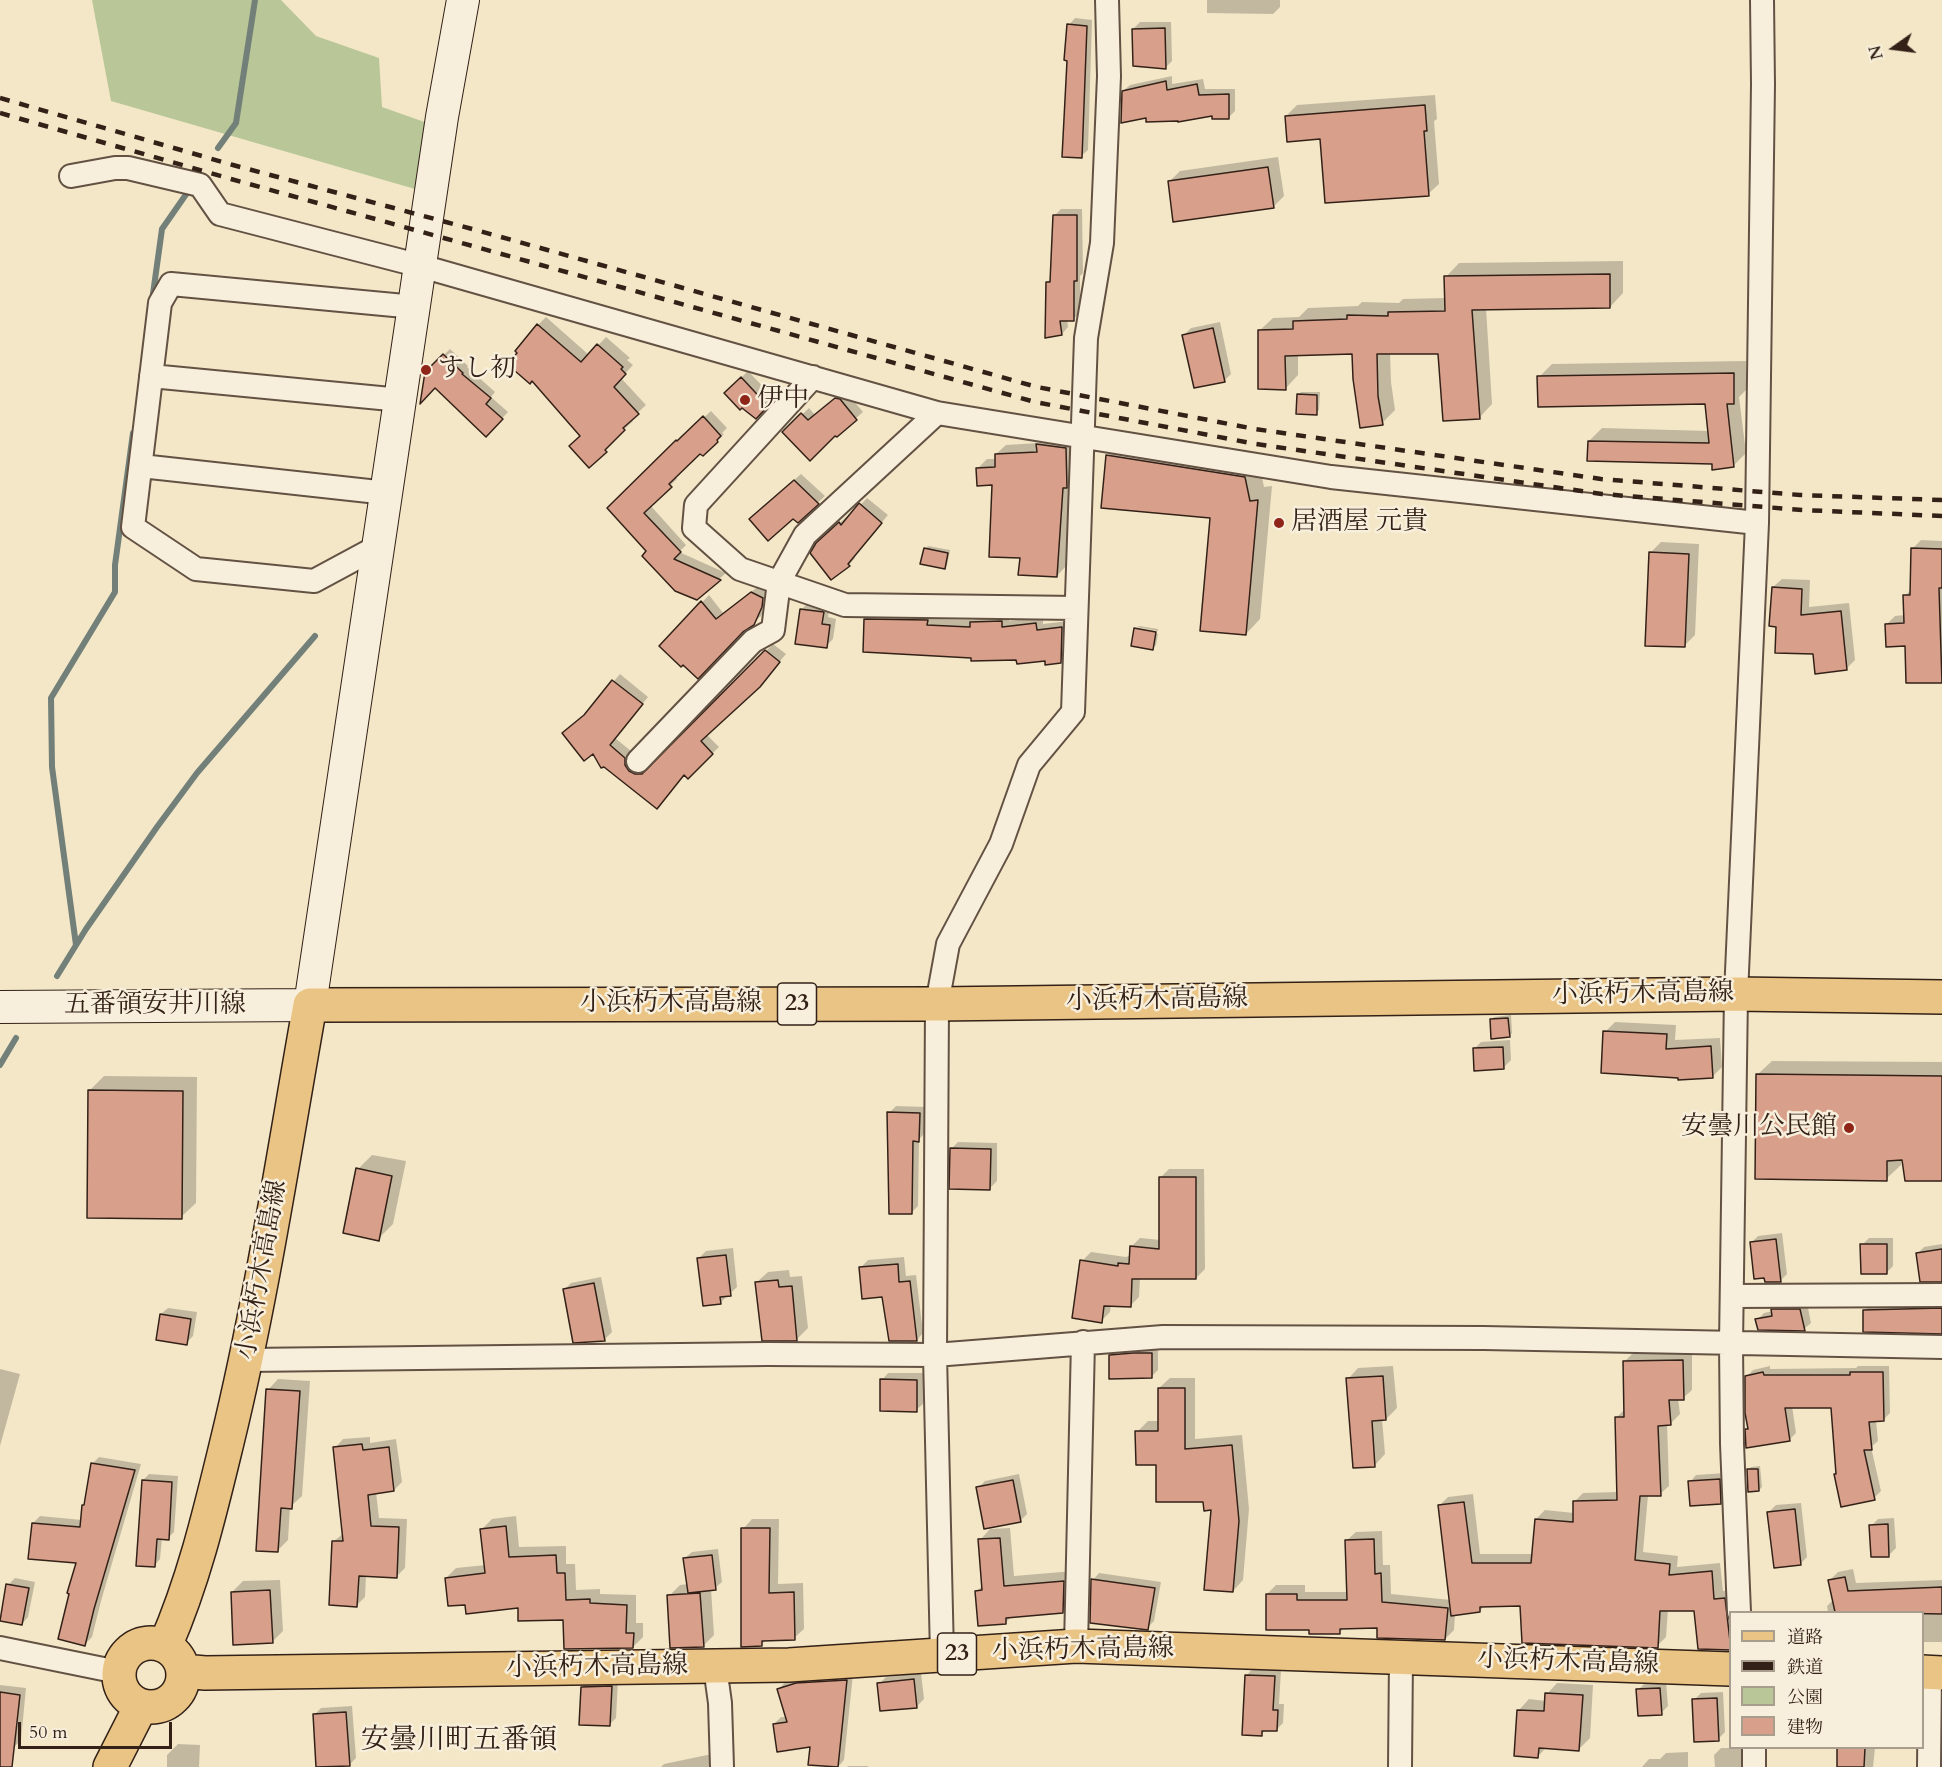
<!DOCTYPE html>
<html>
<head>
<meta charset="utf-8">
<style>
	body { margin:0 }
	#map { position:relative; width:1942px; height:1767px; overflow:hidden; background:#f3e7c7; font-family:Cardo,"Noto Serif JP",serif }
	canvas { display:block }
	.legend { position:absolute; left:1729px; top:1611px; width:195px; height:138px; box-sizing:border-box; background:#f7efdb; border:2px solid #a99d8d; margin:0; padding:8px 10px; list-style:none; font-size:18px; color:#332118 }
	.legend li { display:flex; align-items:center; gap:12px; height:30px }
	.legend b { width:30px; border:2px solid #a99d8d }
	.north { position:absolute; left:1864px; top:18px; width:60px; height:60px; -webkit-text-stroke:4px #f7efdb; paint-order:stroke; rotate:256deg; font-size:16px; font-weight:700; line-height:24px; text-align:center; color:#332118 }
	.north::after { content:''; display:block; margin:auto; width:21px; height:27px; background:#332118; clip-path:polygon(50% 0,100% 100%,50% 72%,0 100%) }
	.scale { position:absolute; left:18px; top:1722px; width:154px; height:27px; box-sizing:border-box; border:3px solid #332118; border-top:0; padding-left:8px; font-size:18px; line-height:21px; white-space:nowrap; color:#332118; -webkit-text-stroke:4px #f7efdb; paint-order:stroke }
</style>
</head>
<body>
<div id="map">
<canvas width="1942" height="1767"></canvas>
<ul class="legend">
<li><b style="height:8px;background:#eac484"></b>道路</li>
<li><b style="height:8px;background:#332118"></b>鉄道</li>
<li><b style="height:16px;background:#b9c697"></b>公園</li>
<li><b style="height:16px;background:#d8a08b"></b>建物</li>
</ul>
<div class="north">N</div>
<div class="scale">50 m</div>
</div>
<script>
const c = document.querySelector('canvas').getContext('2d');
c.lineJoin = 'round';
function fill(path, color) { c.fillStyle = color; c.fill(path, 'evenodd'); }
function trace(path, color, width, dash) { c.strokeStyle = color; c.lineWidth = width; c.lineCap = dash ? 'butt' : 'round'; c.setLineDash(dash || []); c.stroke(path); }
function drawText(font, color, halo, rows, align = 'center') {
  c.font = font + ' Cardo,"Noto Serif JP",serif'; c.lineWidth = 5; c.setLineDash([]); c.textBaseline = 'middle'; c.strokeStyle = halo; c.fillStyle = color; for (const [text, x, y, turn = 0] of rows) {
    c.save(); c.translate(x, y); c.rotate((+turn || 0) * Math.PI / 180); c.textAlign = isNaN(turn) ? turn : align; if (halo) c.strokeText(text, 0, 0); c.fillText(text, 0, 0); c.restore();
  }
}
fill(new Path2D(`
	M92,0H281L316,36L379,58L382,107L433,125L415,189L111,101Z`), '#b9c697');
fill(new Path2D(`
	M1207,0H1280V7L1273,14L1207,13Z
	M1075,18L1092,20L1088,150L1081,156L1069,25Z
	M1140,22H1171L1172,61L1165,68L1133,29Z
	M1172,76V84L1203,79L1205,89H1235V111L1229,117L1123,91L1130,85Z
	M1435,95L1437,119L1434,121L1439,184L1428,194L1322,138L1286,116L1297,105Z
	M1278,157L1284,196L1273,207L1169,182L1180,171Z
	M1061,209H1082L1083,273L1080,276V313L1073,319H1067L1068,327L1062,334L1047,282L1052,278L1055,215Z
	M1623,261V293L1610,307L1486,308L1492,404L1479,418L1440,352L1390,353L1391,382L1395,410L1382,423L1354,352L1298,354V375L1285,389L1259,331L1273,318L1299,317L1308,308L1358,306L1362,302L1399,303L1403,299L1446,298V277L1459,263Z
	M546,317L589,355L606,337L630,358L627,360L633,365L621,378L646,405L631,419L633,421L612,441L614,442L589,466L582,435L538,325Z
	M1220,322L1231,374L1224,381L1184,335L1191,328Z
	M450,349L468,366L467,367L495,392L491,397L508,412L486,435L427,372Z
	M1746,361V390L1739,397L1746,453L1733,466L1589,441L1602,428L1709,431L1706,403L1539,377L1552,364Z
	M748,371L774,398L756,417L726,393Z
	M843,392L847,393L863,412L837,435L784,432L809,408L815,415Z
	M1301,392H1320L1319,410L1316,413L1298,395Z
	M711,411L727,428L722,433L724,434L703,454L700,451L675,476L677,479L650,505L686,545L679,552L726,573L696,599L648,551L609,508L683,434L685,435Z
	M1047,435L1075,439L1066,566L1057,576L1021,557L993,483L977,469L987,459H996V454L1006,445L1039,443Z
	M1122,441L1259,463L1264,487L1272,486L1260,619L1246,634L1211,517L1108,456Z
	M801,474L825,496L798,521L794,517L758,512Z
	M867,498L888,515L854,556L855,558L849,565L825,537L846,517L848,518Z
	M1921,540L1942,541V680L1907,682L1906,644L1887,624L1895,616L1905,615V596L1912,588V549Z
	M1661,542L1699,544L1695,635L1684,646L1650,553Z
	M928,546L950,550L947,565L944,568L925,549Z
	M1782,579L1810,580L1809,607L1849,603L1855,660L1846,669L1814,653L1777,625L1773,587Z
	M759,586L770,591L769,599L761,616L743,630L661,646L709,595L723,613Z
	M808,603L830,606L828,617L836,619L833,639L826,646L801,610Z
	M872,612L934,613V619L974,620L978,616L1009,615V621L1043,617V624L1069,621L1068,655L1061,662L972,657L866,619Z
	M1139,626L1158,629V631L1137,627Z
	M1136,630L1158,634L1156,645L1153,648Z
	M773,644L786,654L766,678L706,734L719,747L688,777L685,774L663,801L604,765L588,712L620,674L648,697L615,738L631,751L632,758L643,768L651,767Z
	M1511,1015L1512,1033L1509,1036L1491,1020L1494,1017Z
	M1615,1022L1676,1025L1675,1040L1720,1038L1722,1067L1712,1077L1605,1032Z
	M1510,1040L1511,1060L1504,1067L1474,1049L1481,1042Z
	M1772,1061L1942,1062V1180L1901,1153V1165L1886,1179L1757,1075Z
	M104,1076L197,1077L196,1203L181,1217L89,1091Z
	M896,1106L926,1107L925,1133L919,1139L918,1206L911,1213L889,1113Z
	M958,1142L997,1143V1181L990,1188L951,1149Z
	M372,1155L406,1161L393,1224L378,1239L358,1169Z
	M1169,1169H1204L1205,1269L1196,1278H1140L1139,1297L1130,1306L1111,1305L1110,1312L1101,1321L1082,1261L1091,1252L1126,1257L1131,1255V1247L1140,1238L1161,1240L1160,1178Z
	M1782,1233L1787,1274L1780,1281L1751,1243L1758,1236Z
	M1869,1238H1893V1266L1886,1273L1862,1245Z
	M1942,1244V1280L1917,1254L1924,1247Z
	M733,1248L737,1287L721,1302L699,1258L706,1251Z
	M904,1257L906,1276L916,1275L923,1333L917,1340L861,1267L868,1260Z
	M789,1270L790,1277L802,1276L808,1328L797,1339H763L757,1282L768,1272Z
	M601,1277L612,1332L605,1339L574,1341L564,1290L571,1283Z
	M1942,1301V1333L1865,1310L1872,1303Z
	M1779,1303H1807L1811,1323L1804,1329L1757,1320L1764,1313L1773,1311Z
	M168,1308L197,1312L193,1336L186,1343L161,1314Z
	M1158,1347V1370L1151,1377L1111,1355L1118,1348Z
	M1634,1352H1692V1390L1683,1398H1678L1680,1414L1671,1423H1667L1669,1486L1660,1494L1648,1495L1643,1552L1678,1556L1677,1567L1720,1563L1723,1591L1733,1590L1730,1612V1649L1696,1609H1668L1666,1637L1657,1646L1522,1605H1485L1480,1611L1455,1614L1454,1630L1445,1639L1378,1627L1344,1628L1339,1633L1311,1628L1267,1594L1276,1585H1305V1592H1348L1347,1540L1356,1532L1382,1531L1383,1565H1390L1391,1594L1451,1600L1439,1506L1448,1497L1473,1494L1480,1554H1534L1536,1519L1545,1510L1574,1513V1502L1583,1493L1618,1492L1616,1418L1625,1409V1361Z
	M1393,1366L1397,1408L1386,1419H1382L1385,1454L1375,1465L1348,1379L1358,1368Z
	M1770,1366V1369L1856,1368L1858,1366H1889L1890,1413L1883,1420H1876L1878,1441L1871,1447L1881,1491L1874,1498L1837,1473L1832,1406H1792L1796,1433L1789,1440L1747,1430L1750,1427L1746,1377L1753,1370Z
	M0,1369L20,1374L0,1446Z
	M888,1373H924L923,1404L916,1410L882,1380Z
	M1170,1378H1195V1439L1242,1435L1249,1509L1243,1580L1233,1591L1213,1508L1157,1463L1137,1432L1148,1421H1159V1388Z
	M278,1379L310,1381L302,1496L290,1507L288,1540L277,1551L268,1390Z
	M370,1437V1443L396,1439L402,1482L394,1490L376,1492L379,1518L407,1519L405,1568L397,1576L366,1575L365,1597L357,1605L334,1541L344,1533L335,1448L343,1439Z
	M99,1457L141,1464L101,1601L92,1637L85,1644L78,1562L33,1523L40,1516L82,1520L92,1464Z
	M1760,1466L1762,1487L1759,1490L1748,1470L1751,1467Z
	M1726,1473L1727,1496L1720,1503L1690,1482L1696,1475Z
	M149,1474L178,1476L174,1532L168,1538H162L160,1559L154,1566L143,1480Z
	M1019,1474L1027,1514L1020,1521L978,1488L985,1481Z
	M1801,1503L1807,1557L1800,1564L1769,1512L1776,1505Z
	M516,1516L519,1547L566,1546V1564H575L576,1590L600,1589V1594L636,1595V1623H643V1637L633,1647L564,1618L519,1606L466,1603L446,1578L456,1568L486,1565L482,1529L492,1519Z
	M1894,1518L1896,1548L1889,1555L1871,1526L1878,1519Z
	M752,1519H779L778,1584L803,1583L804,1629L794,1638L767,1639L762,1644L743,1529Z
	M1010,1528L1014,1576L1074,1571L1073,1601L1063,1612L1012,1616L1006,1622L977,1591L983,1585L980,1540L990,1529Z
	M718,1549L722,1582L715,1588L711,1589L714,1635L703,1646L669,1596L680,1585L688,1584L685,1558L692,1552Z
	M1853,1569L1856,1583L1942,1580V1642H1922V1612H1828L1827,1606L1834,1599L1830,1580L1838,1572Z
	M1099,1573L1161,1582L1154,1621L1147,1628L1093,1580Z
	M15,1578L35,1582L28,1617L22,1624L8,1585Z
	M280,1580L283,1631L272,1642L232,1592L243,1581Z
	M1253,1668L1281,1670L1279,1704H1284L1283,1723L1276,1730L1266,1729L1261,1735L1247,1675Z
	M921,1673L924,1699L917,1706L879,1684L886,1677Z
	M853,1674L844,1760L838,1767L811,1745L774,1724L781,1717H787L779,1689L785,1682L804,1677Z
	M589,1680H618L616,1718L609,1725L582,1687Z
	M1666,1681L1668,1706L1661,1713L1638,1690L1645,1683Z
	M1557,1683L1593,1685L1590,1738L1579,1749L1547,1747L1537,1757L1519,1710L1529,1699L1546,1701L1547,1694Z
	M0,1685L26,1688L21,1740L14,1747L0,1745Z
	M1723,1692L1725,1732L1718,1739L1694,1700L1701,1693Z
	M352,1706L356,1758L349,1765L318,1767L314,1715L321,1708Z
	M178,1744L200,1745L199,1767H209H167V1755Z
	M1721,1748H1746L1749,1767H1715L1714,1755Z
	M1839,1748H1875L1873,1767H1838Z
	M1688,1752V1767H1642L1649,1759H1660L1666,1753Z
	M712,1754L715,1767H661L664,1764Z
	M848,1766H868V1767H847Z`), '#0003');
trace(new Path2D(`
	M218,148L236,123L255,0
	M152,301L162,229L187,193
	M76,945L52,767L51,698L115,592V565L133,433
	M57,976L86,929L157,827L197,773L315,636
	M0,1065L16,1038`), '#728079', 6);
const building = new Path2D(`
	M1067,24L1087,26L1082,158L1062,157L1067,61L1064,60Z
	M1165,28L1166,69L1133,66L1132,29Z
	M1166,81L1167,90L1197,84L1199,95L1229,94V119H1212V116L1178,122V121L1146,122V118L1121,123L1122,91Z
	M1425,105L1427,131H1424L1429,196L1325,203L1320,139L1287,142L1285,116Z
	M1268,167L1274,208L1173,222L1168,181Z
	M1053,215H1077V281H1074V321H1060L1062,335L1045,338L1046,282H1050Z
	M1610,274V308L1472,310L1480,419L1443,421L1438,354H1377L1378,396L1383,425L1360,428L1353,379L1352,354L1285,356L1286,390L1258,389V330L1293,329V321L1347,319V315L1388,316V312L1445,311L1444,276Z
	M537,324L581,362L597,344L623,367L621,369L626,374L614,387L639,414L623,428L625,430L605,450L607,452L589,468L569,446L580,436L532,381L530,384L507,364L517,353L515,351Z
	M1213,328L1225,382L1194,388L1182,335Z
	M443,354L463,373L462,374L491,398L486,404L503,419L486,437L435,388L420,404L425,372Z
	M1734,373V404H1727L1734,467L1712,470V464L1587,461L1588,441L1709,443L1705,404L1538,407L1537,376Z
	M741,377L768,406L756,419L742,408L740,410L724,393Z
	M1297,394L1317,395V415L1296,414Z
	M835,398L840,399L857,420L837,437L835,436L810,461L782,432L801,413L808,420Z
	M703,416L721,436L717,440L718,442L703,456L700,454L669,484L672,487L644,513L681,552L674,559L721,580L697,600L675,591L642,556L646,551L607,508L676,440L677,441Z
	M1036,444L1066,448L1067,488H1063L1057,577L1018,575L1020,558L989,557L992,485L977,486L976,468L995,467V454L1037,452Z
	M1106,455L1245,477L1250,501L1258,500L1246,635L1200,631L1210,518L1101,508Z
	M794,480L819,504L798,523L793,519L768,541L749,519Z
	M859,503L882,523L848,564L850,566L831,580L810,553L816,543L839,522L841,525Z
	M924,548L948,553L945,569L920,564Z
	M1911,548L1942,549V588H1939L1942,683H1906L1905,646L1886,647L1885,624L1904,623L1903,595H1910Z
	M1649,552L1689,554L1685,647L1645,646Z
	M1772,587L1802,589L1801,615L1841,611L1847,670L1815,674L1813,654L1775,653L1776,627L1769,626Z
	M751,592L763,598L762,607L754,625L743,632L698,679L683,665L681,667L659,646L701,601L716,619Z
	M800,609L824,612L822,624L830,625L827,648L795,644Z
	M864,619L928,620L927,625L970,627V622L1002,621V627L1036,623L1037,630L1062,627L1061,663L1045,665V661L1017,664L1016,660L971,661V658L863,652Z
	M1134,628L1156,632L1153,650L1131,646Z
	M765,650L780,662L760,687L701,741L713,754L688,779L684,775L657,809L604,767L601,768L593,754L584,761L562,733L584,715L612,680L643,704L610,745L625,758V765L629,771L635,774H642Z
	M1508,1018L1510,1037L1491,1039L1490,1019Z
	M1603,1031L1667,1034L1666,1049L1711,1046L1713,1078L1678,1080V1078L1601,1073Z
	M1503,1047L1504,1069L1474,1071L1473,1048Z
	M1756,1074L1942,1076V1181H1905L1902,1160L1887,1161V1181L1755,1179Z
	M88,1090L183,1091L182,1219L87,1218Z
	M887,1112L920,1113L919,1142L913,1141L912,1214H889Z
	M950,1148L991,1149L990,1190L949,1189Z
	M356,1168L392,1176L379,1241L343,1233Z
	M1159,1177H1196V1279H1132L1131,1307L1104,1306L1102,1323L1072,1318L1080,1260L1118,1266V1263L1129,1264L1130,1246L1159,1249Z
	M1776,1239L1781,1282H1765L1764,1278L1754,1279L1750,1242Z
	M1860,1244H1887V1274H1861Z
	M1942,1249V1282H1920L1916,1253Z
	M726,1255L731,1296L720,1297L721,1304L703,1306L697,1258Z
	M898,1264L899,1282L910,1281L917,1341H889L882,1297L862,1299L859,1267Z
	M778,1280L779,1287L792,1286L797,1341H762L755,1282Z
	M594,1283L605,1341L573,1343L563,1289Z
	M1942,1308V1334L1863,1332V1310Z
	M1771,1309H1800L1805,1331L1758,1330L1755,1319L1772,1316Z
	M160,1314L191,1319L187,1345L156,1340Z
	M1133,1353H1152V1378L1109,1379V1355Z
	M1683,1360L1684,1400H1669L1671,1425L1658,1426L1661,1496H1640L1635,1560L1670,1564L1669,1575L1712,1571L1714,1599L1725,1598L1731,1650L1698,1649L1694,1611H1660L1658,1648L1522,1643L1520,1606L1480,1607V1612L1451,1616L1438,1505L1464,1502L1472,1563H1531L1535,1519L1573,1522V1501L1617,1500L1615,1417H1624L1623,1361Z
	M1763,1372L1764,1375H1850V1372H1883L1884,1421L1869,1422L1872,1450H1864L1875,1500L1841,1507L1834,1474H1836L1831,1408H1785L1790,1441L1746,1448L1745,1429H1748L1745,1413V1376Z
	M1383,1376L1386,1420L1372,1421L1375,1467L1353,1468L1346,1378Z
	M880,1379L917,1380V1412L880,1411Z
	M1158,1388H1185V1449L1232,1445L1239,1521L1233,1592L1204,1590L1211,1510L1204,1511L1203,1502H1156V1465H1136L1135,1431H1158Z
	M266,1389L300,1391L292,1509L281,1508L278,1552L256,1551Z
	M362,1444L363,1450L389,1447L394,1491L368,1495L371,1526L399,1527L397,1578L359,1576L357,1607L329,1605L332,1541H343L333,1447Z
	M91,1463L135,1470L94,1609L85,1646L58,1639L69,1594L67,1593L76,1563L28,1559L32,1523L80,1527L82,1505H84Z
	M1747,1469H1758L1759,1491L1748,1492Z
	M1720,1479L1721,1504L1690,1506L1688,1481Z
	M142,1480L172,1482L169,1540L157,1539L155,1567L136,1566Z
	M1013,1480L1021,1522L984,1529L976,1487Z
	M1795,1509L1801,1565L1774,1568L1767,1512Z
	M1888,1524L1889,1557H1871L1869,1525Z
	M506,1526L509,1557L556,1555L557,1573H565L566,1600L590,1599V1603L627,1605L626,1633H634L633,1648L564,1649L563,1620L518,1621V1608L466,1614L465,1605L448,1606L445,1578L485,1573L480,1529Z
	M741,1528H770L769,1593L794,1592L795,1640L762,1641V1646L741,1647Z
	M1000,1538L1004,1586L1064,1581L1063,1613L1006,1618V1624L978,1626L975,1591L982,1590L978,1539Z
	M1374,1539L1375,1574L1381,1573L1382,1602L1448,1608L1445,1640L1377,1638V1628L1340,1629V1634H1309V1630H1266V1594H1297V1600H1347L1345,1540Z
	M712,1555L716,1590L688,1593L683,1558Z
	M1845,1577L1848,1591L1942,1587V1614L1835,1612L1828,1580Z
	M1091,1579L1155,1588L1148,1630L1090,1623Z
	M6,1584L29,1588L22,1625L0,1621Z
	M270,1590L273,1643L233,1645L231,1592Z
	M700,1593L704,1647L670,1648L667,1595Z
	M1245,1675L1275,1676L1273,1710H1278L1277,1731H1262V1736L1242,1735Z
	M914,1679L917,1708L880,1711L877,1683Z
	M847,1680L838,1767L808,1765L810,1747L777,1752L773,1724L787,1722L777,1689L796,1683Z
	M612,1686L610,1726L579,1725L581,1687Z
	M1660,1688L1662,1715L1638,1716L1636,1689Z
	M0,1692L20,1695L12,1767H0Z
	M1545,1693L1583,1695L1579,1751L1539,1748L1538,1758L1514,1756L1517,1710L1544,1711Z
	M1717,1698L1719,1741L1694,1742L1692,1699Z
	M346,1712L350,1766L316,1767L313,1714Z
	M1837,1748H1865L1864,1767H1837Z`);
fill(building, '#d8a08b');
trace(building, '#332118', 1.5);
const street = new Path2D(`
	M71,176L115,168H128L200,185L220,214L421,266L937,413L1331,477L1757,523
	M151,376L401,400
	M813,377L696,505L694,528L740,569L845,605L1076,608
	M141,466L387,493
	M379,546L314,581L196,569L133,527L160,303L171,284L415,307
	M638,761L753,641L773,630L779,582L805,535L937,413
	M1732,1296L1942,1295
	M247,1360L767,1354L935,1355L1163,1337L1484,1338L1942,1347
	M1739,1612L1732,1444L1731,1344L1736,994L1757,523L1763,84L1762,0
	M1076,1646L1083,1342
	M0,1648L118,1672
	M942,1655L935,1355L937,1004L948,944L1001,844L1029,765L1073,712L1086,338L1102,243L1109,76L1107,0
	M715,1667L720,1703L722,1767
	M1400,1767L1401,1658
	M1754,1767V1748
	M1929,1767L1930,1673`);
const secondary = new Path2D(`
	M0,1007L310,1005L442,117L463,0`);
const primary = new Path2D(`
	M119 1675a32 32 0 1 1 64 0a32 32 0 1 1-64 0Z
	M165,1646C194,1580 210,1512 227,1442C262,1298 284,1151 310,1005L937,1004L1736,994L1942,997
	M183,1671L205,1673L789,1665L1076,1646L1730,1669
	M1922,1672L1942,1673
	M110,1767L141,1706`);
trace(street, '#635244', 26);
trace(secondary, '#332118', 34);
trace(primary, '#332118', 36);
trace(street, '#f7efdb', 22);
trace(secondary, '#f7efdb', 32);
trace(primary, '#eac484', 33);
trace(new Path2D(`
	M0,98L233,165L476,230L1037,387L1255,429L1601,479L1800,495L1942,500
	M0,113L231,179L1035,402L1256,444L1602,494L1802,510L1942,516`), '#332118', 4.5, [10, 10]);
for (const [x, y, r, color] of [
	[426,370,6,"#8f2418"],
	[745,400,6,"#8f2418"],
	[1279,523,6,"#8f2418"],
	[1849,1128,6,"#8f2418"]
]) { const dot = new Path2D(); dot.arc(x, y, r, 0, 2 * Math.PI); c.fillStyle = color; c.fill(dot); trace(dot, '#f7efdb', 2); }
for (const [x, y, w] of [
	[797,1004,39],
	[957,1654,39]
]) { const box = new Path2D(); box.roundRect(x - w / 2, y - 21, w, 42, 4.5); c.fillStyle = '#f7efdb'; c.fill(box); trace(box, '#332118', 1.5); }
drawText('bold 24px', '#332118', null, [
	["23",797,1004],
	["23",957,1654]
]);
drawText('26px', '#332118', '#f7efdb', [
	["すし初",438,370],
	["伊中",757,400],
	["居酒屋 元貴",1291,523],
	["安曇川公民館",1837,1128,"right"]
], 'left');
drawText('26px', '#332118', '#f7efdb', [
	["小浜朽木高島線",1643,995,-1],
	["小浜朽木高島線",1157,1001,-1],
	["小浜朽木高島線",671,1004],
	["五番領安井川線",155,1006],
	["小浜朽木高島線",263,1270,-80],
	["小浜朽木高島線",1083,1651,-1],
	["小浜朽木高島線",1568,1663,2],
	["小浜朽木高島線",597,1668,-1]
]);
drawText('28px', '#332118', '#f7efdb', [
	["安曇川町五番領",459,1742]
]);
</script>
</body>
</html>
